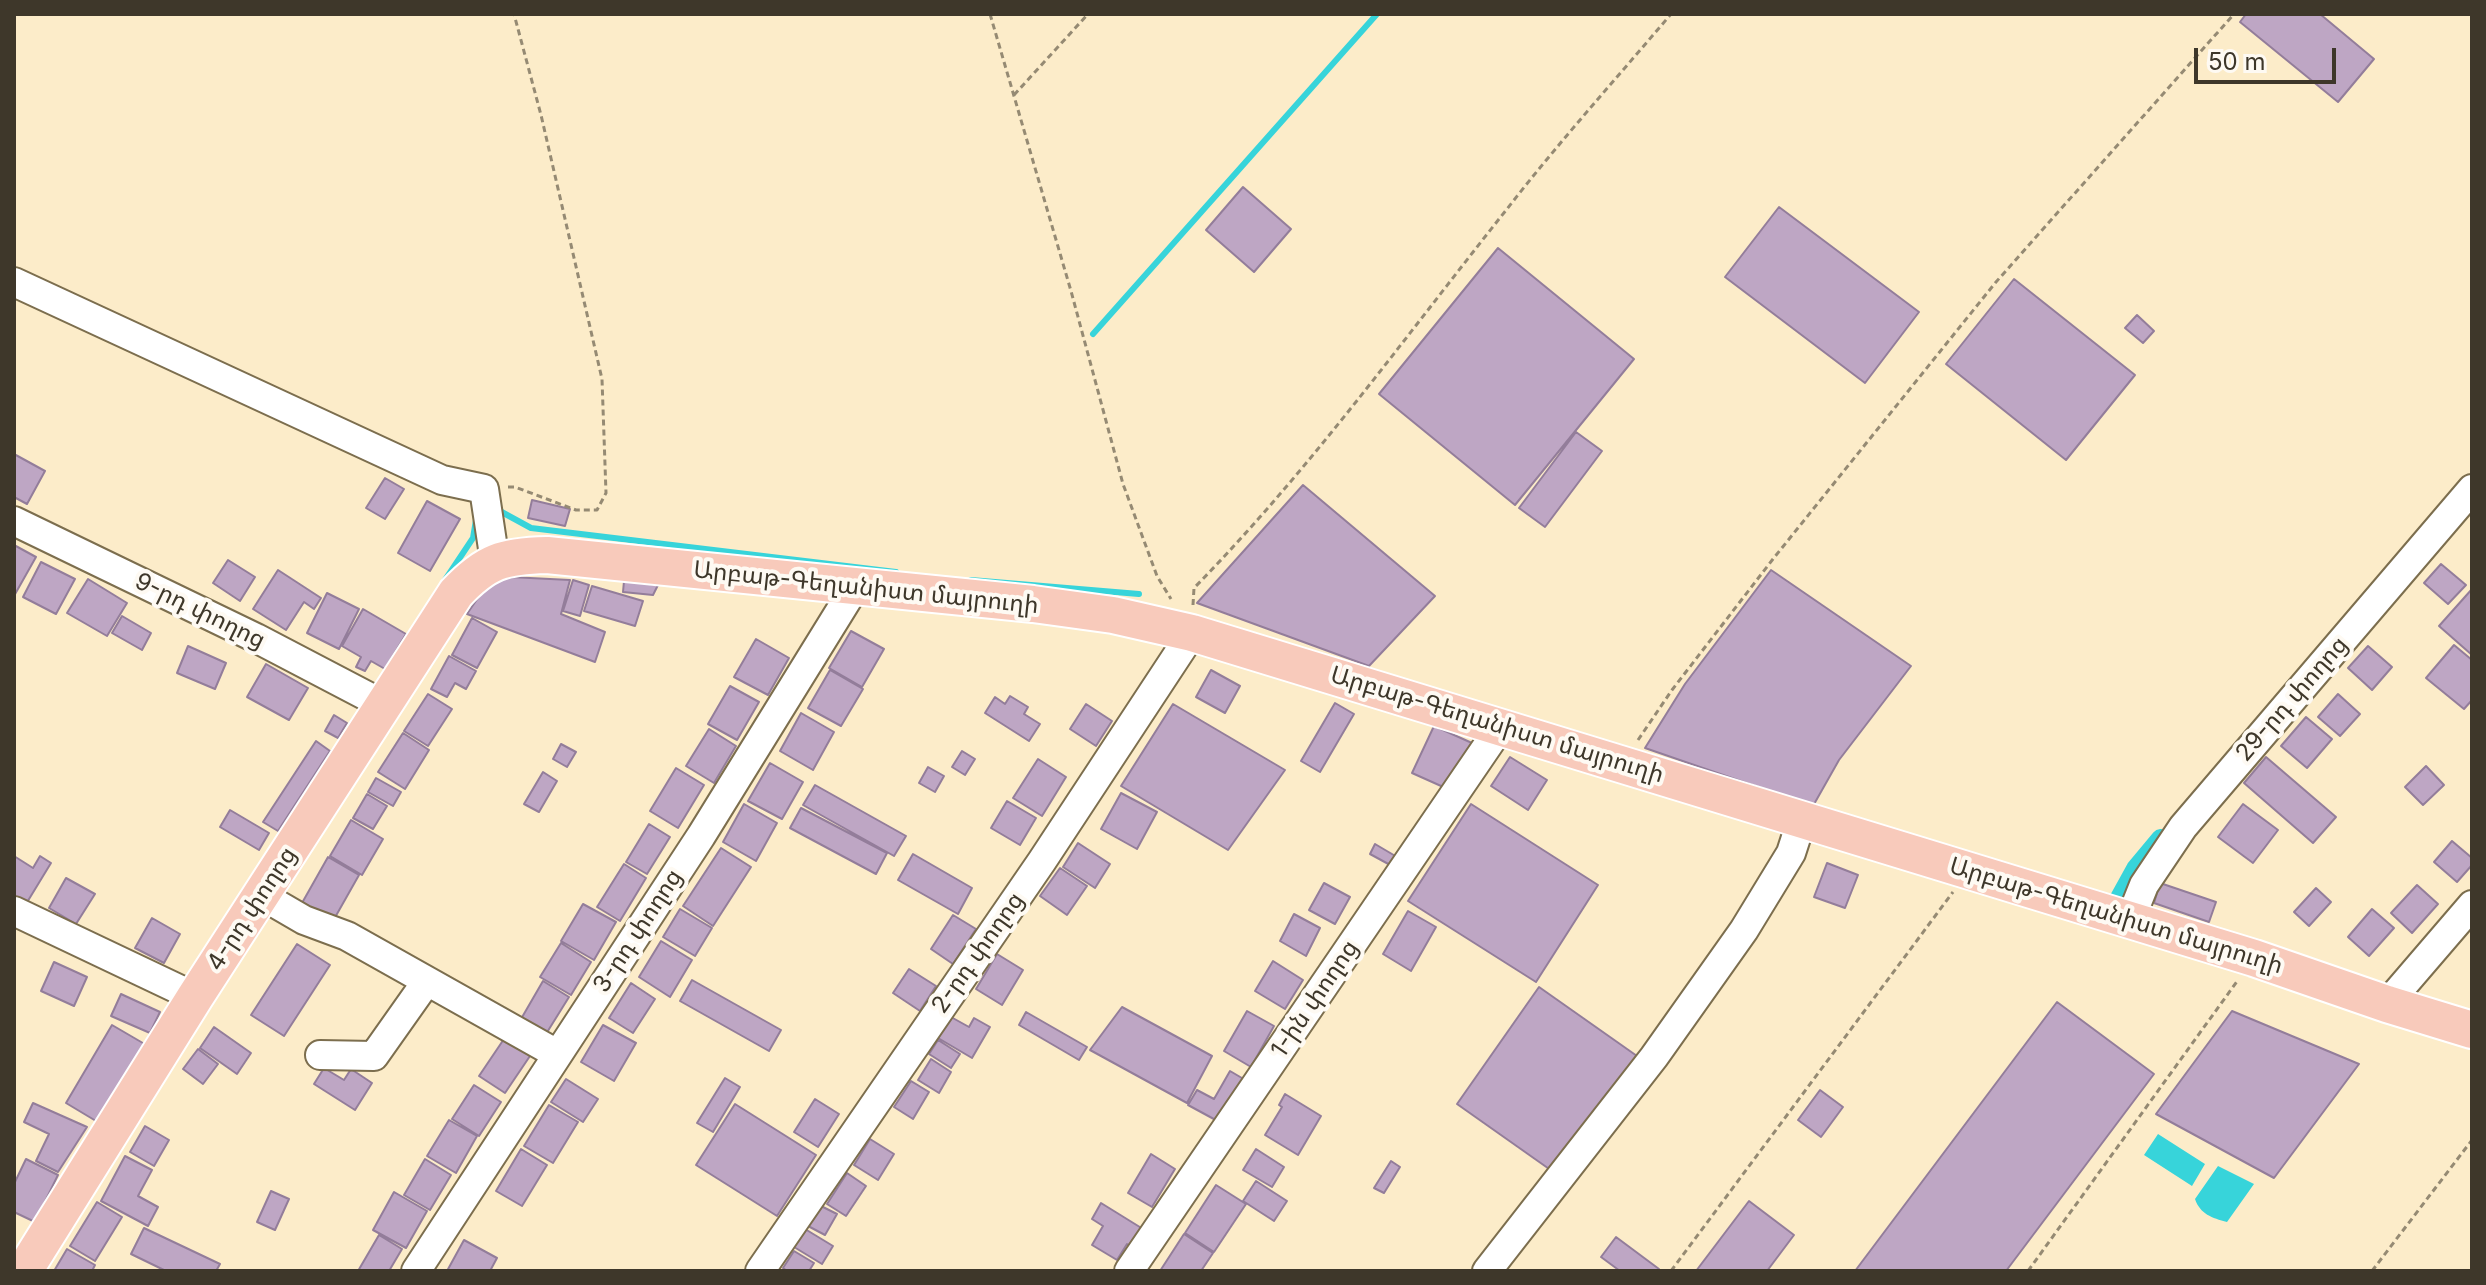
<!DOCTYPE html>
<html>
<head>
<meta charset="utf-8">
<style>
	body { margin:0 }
	#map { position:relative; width:2486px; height:1285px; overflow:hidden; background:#fcecc9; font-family:Inter,sans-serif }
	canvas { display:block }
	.frame { position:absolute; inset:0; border:16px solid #3e372a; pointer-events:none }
	.scale { position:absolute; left:2194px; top:48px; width:142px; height:36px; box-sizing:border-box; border:4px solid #3e372a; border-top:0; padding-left:10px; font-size:24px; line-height:28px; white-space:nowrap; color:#3e372a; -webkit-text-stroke:6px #fefaf3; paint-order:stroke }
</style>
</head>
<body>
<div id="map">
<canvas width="2486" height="1285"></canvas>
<div class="frame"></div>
<div class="scale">50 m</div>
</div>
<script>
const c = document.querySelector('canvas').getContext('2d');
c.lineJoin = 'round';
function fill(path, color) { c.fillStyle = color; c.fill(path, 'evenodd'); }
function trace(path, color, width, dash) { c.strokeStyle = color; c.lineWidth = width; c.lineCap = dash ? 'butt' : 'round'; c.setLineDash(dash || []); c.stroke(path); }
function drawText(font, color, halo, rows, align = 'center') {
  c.font = font + ' Inter,"Noto Sans Armenian",sans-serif'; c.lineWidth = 8; c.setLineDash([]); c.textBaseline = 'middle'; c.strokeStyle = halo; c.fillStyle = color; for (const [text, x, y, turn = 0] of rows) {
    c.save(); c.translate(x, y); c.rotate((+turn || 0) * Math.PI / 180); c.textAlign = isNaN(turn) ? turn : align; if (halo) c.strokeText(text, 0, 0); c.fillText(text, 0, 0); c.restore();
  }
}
fill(new Path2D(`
	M2158,1134L2205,1164L2192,1186L2144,1155Z
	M2218,1166L2254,1184L2227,1222C2212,1218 2200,1214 2195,1199Z`), '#37d4da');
trace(new Path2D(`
	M1093,334L1377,14
	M498,510L531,528L896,572
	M445,580L473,538L476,520
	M971,580L1139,594`), '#37d4da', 6);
trace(new Path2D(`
	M2120,898L2136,869L2161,839`), '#37d4da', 20);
const building = new Path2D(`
	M2246,14H2320L2374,59L2338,102L2240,22Z
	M1243,187L1291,229L1254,272L1206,230Z
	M1779,207L1919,312L1865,383L1725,277Z
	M1498,248L1634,359L1515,505L1379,394Z
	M2014,279L2135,375L2066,460L1946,364Z
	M2137,315L2154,331L2143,343L2125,328Z
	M1576,432L1602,451L1545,527L1519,508Z
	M14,454L45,471L27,504L14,497Z
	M385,478L404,489L385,519L366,508Z
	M1303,485L1435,596L1369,666L1197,603Z
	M532,500L570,509L565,526L528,518Z
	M427,501L460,519L430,571L398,553Z
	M14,545L36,557L14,596Z
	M228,560L255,577L240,601L213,583Z
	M41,562L75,579L56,614L23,597Z
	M2441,564L2466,585L2448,604L2424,583Z
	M278,570L321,598L314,609L304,602L286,630L253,609Z
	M1771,570L1911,666L1839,760L1813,806L1645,748L1685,684Z
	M510,577L570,580L561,614L605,632L595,662L467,614L488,583Z
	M88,579L127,603L107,636L67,613Z
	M573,580L589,585L580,616L563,611Z
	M624,581L658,585L653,595L623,592Z
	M592,586L643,601L635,626L584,611Z
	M2472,589V655L2439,626Z
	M327,593L359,609L339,649L307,633Z
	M363,609L406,634L385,669L371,661L365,671L356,667L361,657L342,646Z
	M122,616L151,633L142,650L112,633Z
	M472,618L497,632L477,668L452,655Z
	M851,631L884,649L862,687L829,668Z
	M756,639L789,658L768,695L734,677Z
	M2454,645L2472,660V700L2464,709L2426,678Z
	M188,646L226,663L215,689L177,673Z
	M2368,646L2392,667L2372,690L2348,668Z
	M449,656L476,671L466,689L455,683L447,697L431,689Z
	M266,664L308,688L289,720L247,697Z
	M830,670L863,689L841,726L808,708Z
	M1211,670L1240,686L1225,713L1196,697Z
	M730,686L759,702L737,740L708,724Z
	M428,694L452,709L428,746L404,731Z
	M2338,694L2360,714L2340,736L2318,717Z
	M1010,696L1028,707L1024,714L1040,724L1029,741L985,713L995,697L1005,704Z
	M1335,703L1354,714L1320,772L1301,761Z
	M1086,704L1112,721L1096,746L1070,729Z
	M1173,704L1285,770L1228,850L1121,786Z
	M801,713L834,732L813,770L780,751Z
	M334,715L347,723L338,738L325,731Z
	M2306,717L2332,739L2307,768L2281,746Z
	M1434,726L1472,743L1450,790L1412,773Z
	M709,729L736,746L714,783L686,766Z
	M403,733L429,750L405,789L378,772Z
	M316,741L330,751L278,831L263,822Z
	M561,744L576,752L567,767L553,759Z
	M962,751L975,759L965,775L952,767Z
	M1510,757L1547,780L1528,810L1491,786Z
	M2266,757L2336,817L2313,843L2244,783Z
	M1038,759L1066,777L1042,816L1013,798Z
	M770,763L803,782L782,819L748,801Z
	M2426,766L2444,785L2423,805L2405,787Z
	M928,767L944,776L935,792L919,783Z
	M676,768L704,785L678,828L650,811Z
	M543,772L557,781L539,812L524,804Z
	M376,778L401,792L393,806L368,792Z
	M815,785L906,836L894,856L803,805Z
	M1121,793L1157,812L1137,849L1101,829Z
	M367,794L387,806L373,829L353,818Z
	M1007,801L1036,818L1020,845L991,828Z
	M744,804L777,823L756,861L723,842Z
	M1471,804L1598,885L1536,982L1408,901Z
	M2243,804L2278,830L2253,863L2218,837Z
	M801,808L887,853L876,874L790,828Z
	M230,810L269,833L259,850L220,827Z
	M351,820L383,839L362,875L330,856Z
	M649,824L670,837L647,874L626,862Z
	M2452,841L2472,858V865L2457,882L2434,862Z
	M1078,843L1110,864L1095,888L1063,867Z
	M1375,844L1397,857L1392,866L1370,854Z
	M721,848L751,867L713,926L683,906Z
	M913,854L972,888L958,914L898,880Z
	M14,856L33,868L40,856L51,863L26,904L14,897Z
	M328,857L359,875L333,921L302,903Z
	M1827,863L1858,875L1845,908L1814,897Z
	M624,864L646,878L620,921L597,907Z
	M1060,868L1087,886L1067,915L1040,896Z
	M66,878L95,894L76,924L49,908Z
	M1324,883L1350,897L1335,924L1309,910Z
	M2160,883L2216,902L2209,922L2154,903Z
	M2417,885L2438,904L2412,933L2391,913Z
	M2316,888L2331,902L2309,926L2294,912Z
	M583,904L616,922L594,960L561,941Z
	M680,909L712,928L695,956L663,937Z
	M2372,909L2394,928L2369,956L2348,937Z
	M1408,911L1436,927L1411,971L1383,954Z
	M1294,914L1320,928L1306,956L1280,941Z
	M953,915L976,929L953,964L931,949Z
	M152,918L180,934L164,963L135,948Z
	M661,941L692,960L670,997L639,977Z
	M561,943L591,962L571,995L540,977Z
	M297,944L330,965L284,1036L251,1015Z
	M997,954L1023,970L1002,1005L976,989Z
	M1273,961L1303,980L1285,1009L1255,991Z
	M54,962L87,977L74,1006L41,991Z
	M909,969L936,986L920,1011L893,993Z
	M692,980L781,1030L769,1051L680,1001Z
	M543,981L569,997L546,1034L521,1019Z
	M631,983L655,999L633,1033L609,1018Z
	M1539,987L1637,1056L1594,1122L1552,1171L1457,1104Z
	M121,994L160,1012L150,1033L111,1016Z
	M2057,1002L2154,1074L2006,1271H1855Z
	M1122,1007L1212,1056L1187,1103L1090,1050Z
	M1247,1011L1274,1026L1251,1067L1224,1051Z
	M2232,1011L2359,1064L2274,1178L2156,1114Z
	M1026,1012L1087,1047L1079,1060L1019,1025Z
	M951,1017L969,1027L974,1018L990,1027L972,1058L938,1038Z
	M112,1025L148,1046L101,1124L66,1103Z
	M603,1025L636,1043L614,1081L581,1062Z
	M214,1027L251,1053L237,1074L200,1048Z
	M506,1036L532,1053L505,1093L479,1076Z
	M938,1040L960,1054L951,1068L929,1054Z
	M198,1049L218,1064L203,1084L183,1069Z
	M931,1059L951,1072L939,1093L918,1080Z
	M324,1068L344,1080L351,1069L372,1083L355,1110L314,1084Z
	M1230,1071L1247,1081L1223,1124L1188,1105L1197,1090L1214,1099Z
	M725,1078L740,1087L713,1132L697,1123Z
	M566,1079L598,1099L583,1122L551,1102Z
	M911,1081L929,1092L913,1119L894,1107Z
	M474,1085L501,1102L479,1136L452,1119Z
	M1820,1090L1843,1107L1821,1137L1798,1120Z
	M1285,1094L1321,1116L1298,1155L1265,1135L1282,1107L1279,1105Z
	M815,1099L839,1114L818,1147L794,1132Z
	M33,1103L87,1127L58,1172L36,1161L49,1134L24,1122Z
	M735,1104L816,1155L777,1216L696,1165Z
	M549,1105L578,1122L553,1163L524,1146Z
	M449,1120L477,1136L456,1173L427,1156Z
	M145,1126L169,1140L154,1166L130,1152Z
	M870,1139L894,1154L878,1180L854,1165Z
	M521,1149L547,1165L522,1206L496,1191Z
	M1256,1149L1284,1167L1272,1187L1243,1170Z
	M1151,1154L1175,1169L1152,1207L1128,1193Z
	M125,1156L152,1170L138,1196L158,1207L148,1226L101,1201Z
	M26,1159L58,1175L35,1222L14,1212V1184Z
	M425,1159L451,1175L430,1210L404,1195Z
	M1391,1161L1400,1167L1384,1193L1374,1188Z
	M847,1173L866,1186L846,1216L827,1204Z
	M1256,1181L1287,1201L1274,1221L1243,1201Z
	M1216,1185L1246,1204L1214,1252L1185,1233Z
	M271,1191L289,1199L275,1230L257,1222Z
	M394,1192L427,1211L406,1248L373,1230Z
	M1749,1201L1794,1235L1767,1271H1696Z
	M97,1202L122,1217L95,1261L70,1246Z
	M1101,1203L1143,1229L1132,1247L1127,1244L1117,1260L1092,1245L1103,1226L1092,1219Z
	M819,1205L837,1214L825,1235L808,1226Z
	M144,1228L220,1264L216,1271H166L131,1254Z
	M805,1229L833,1246L822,1264L794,1247Z
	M1184,1234L1213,1253L1201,1271H1160Z
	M379,1235L402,1249L389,1271H358Z
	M1616,1237L1659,1269L1657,1271H1620L1601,1257Z
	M464,1240L497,1258L490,1271H447Z
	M67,1249L95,1265L92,1271H54Z
	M794,1251L814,1263L809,1271H787L783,1268Z`);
fill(building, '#bea6c4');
trace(building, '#937d9a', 2);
const minor = new Path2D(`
	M14,282L442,480L484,489L495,562
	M14,521L256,638L384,705
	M261,895L304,920L347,936L557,1054
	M14,911L195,997
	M2130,920L2144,885L2183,827L2472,489
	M2387,1004L2472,905
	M320,1055L374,1056L427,981
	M416,1271L701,836L855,587
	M760,1271L1042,861L1192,633
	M1129,1271L1501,726
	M1487,1271L1654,1057L1744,930L1791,853L1802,819`);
const major = new Path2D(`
	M24,1271L195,997L456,593C486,561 503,556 547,555L1033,604L1113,615L1192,633L2254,958L2387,1004L2472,1030`);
trace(minor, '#7c6e4e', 32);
trace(major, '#fff', 40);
trace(new Path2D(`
	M990,14L1071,291L1123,484L1157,576L1171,599
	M1014,95L1088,14
	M508,487H515L576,510H597L606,493L602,379L541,115L514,14
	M1193,605L1194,588C1309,471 1405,337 1507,209C1559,142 1616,79 1671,14
	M1638,740L1672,690L1773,559L1996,282L2234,14
	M1671,1271L1953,892
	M2028,1271L2238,980
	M2372,1271L2472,1140`), '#958a73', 3, [6, 4]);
trace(minor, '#fff', 28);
trace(major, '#f8cabb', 36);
drawText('24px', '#3e372a', '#fefaf3', [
	["Արբաթ-Գեղանիստ մայրուղի",866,588,6],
	["9-րդ փողոց",200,611,26],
	["29-րդ փողոց",2292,699,-49],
	["Արբաթ-Գեղանիստ մայրուղի",1497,725,17],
	["4-րդ փողոց",252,909,-57],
	["Արբաթ-Գեղանիստ մայրուղի",2116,916,17],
	["3-րդ փողոց",638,931,-57],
	["2-րդ փողոց",978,953,-55],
	["1-ին փողոց",1315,999,-56]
]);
</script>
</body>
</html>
